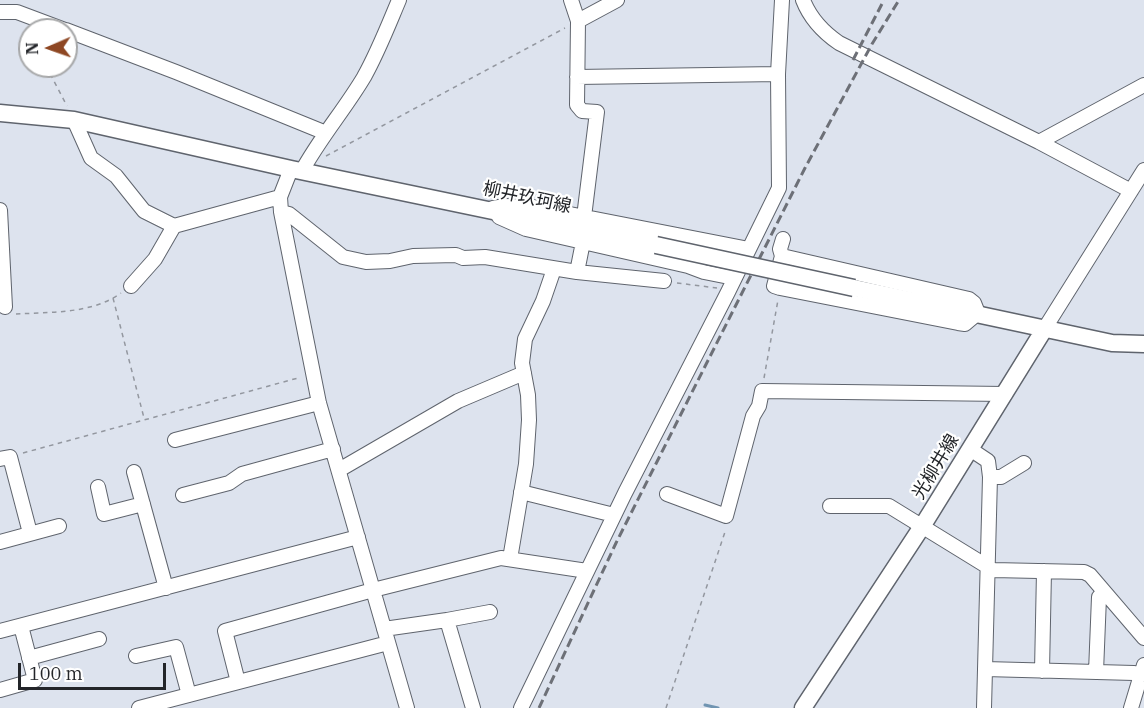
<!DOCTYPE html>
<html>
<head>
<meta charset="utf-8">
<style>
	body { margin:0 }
	#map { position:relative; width:1144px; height:708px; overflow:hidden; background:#dde3ee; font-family:"IBM Plex Serif",serif }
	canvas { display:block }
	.north { position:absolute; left:18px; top:18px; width:60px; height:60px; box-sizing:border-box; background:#fff; border:2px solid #a7a8a9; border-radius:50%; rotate:268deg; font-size:16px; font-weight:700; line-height:24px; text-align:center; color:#232529 }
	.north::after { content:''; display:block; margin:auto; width:21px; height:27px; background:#8e4723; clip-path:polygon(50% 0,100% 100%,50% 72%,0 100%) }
	.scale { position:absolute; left:18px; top:663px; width:148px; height:27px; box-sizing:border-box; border:3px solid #232529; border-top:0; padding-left:8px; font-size:18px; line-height:21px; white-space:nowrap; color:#232529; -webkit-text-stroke:4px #fff; paint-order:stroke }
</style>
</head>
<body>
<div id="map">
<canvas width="1144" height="708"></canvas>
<div class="north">N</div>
<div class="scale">100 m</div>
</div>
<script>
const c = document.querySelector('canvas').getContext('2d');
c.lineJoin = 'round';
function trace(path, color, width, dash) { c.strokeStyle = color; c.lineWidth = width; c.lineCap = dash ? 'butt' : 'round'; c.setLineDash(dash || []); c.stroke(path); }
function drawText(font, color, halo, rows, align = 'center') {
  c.font = font + ' "IBM Plex Serif","Noto Sans JP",serif'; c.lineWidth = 4.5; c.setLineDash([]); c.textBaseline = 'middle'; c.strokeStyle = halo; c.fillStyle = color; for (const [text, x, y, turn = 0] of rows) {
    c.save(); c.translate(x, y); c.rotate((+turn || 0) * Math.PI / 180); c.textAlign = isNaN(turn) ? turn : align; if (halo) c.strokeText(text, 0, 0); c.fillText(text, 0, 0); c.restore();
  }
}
trace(new Path2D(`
	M705,705L718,708`), '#7094b1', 3);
const minor = new Path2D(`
	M571,0L578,21L577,105L582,111L597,112L584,217
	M803,0C810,18 823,32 839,43L1039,142L1131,191
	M0,12H17L65,30
	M578,21L617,0
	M66,30L176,72L326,133
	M577,77L778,74
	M74,120L91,158L116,176L144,211L174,226L280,197
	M1039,142L1144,85
	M291,169L280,197L281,212L319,403L407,708
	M302,171C320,138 345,109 364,77C378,52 388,26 399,0
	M493,208L505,206L534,207L749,249
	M0,210L5,307
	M281,212L289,214L343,257L366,262L390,261L413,256L456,255L463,258L485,257L577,272L583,242
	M499,217L526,229L688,266L704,272L734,278
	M782,256L774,286L780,288L958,323L965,324L978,313L974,303L969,299L782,256L780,249L783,239
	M577,272L664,281
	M131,286L155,259L174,226
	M1045,328L1144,170
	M175,440L319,403
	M970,449L988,461L990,477L984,708
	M0,459L10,457L30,533
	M339,470L458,401L524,373
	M134,472L166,588
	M990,477H1001L1024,463
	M98,487L104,514L143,504
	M521,492L614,515
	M667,494L726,516L753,416L759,406L762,391L1005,394
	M183,495L229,483L242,474L333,449
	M830,506H889L993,570L1084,572L1090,575L1144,638
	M0,542L59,526
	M510,559L526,464L529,420L528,395L522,363L525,339L543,301L554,269
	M384,629L447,620
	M0,631L358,537
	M136,656L176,647L189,695
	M29,658L99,639
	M985,669L1134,673L1141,675
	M1042,671L1044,571
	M1096,672L1099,597L1104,592
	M238,682L225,631L373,590L501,558L587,571
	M0,690L35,680L21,626
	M139,708L388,643
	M473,708L447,620L490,612
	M521,708L625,493L728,292L779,188L778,74L782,0
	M1131,708L1144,665`);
const major = new Path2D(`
	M0,113L74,120L291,169L656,245
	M854,288L1112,343L1144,344
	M803,708L923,525L1045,328`);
trace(minor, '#5f646d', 16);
trace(major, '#5f646d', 19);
trace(new Path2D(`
	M26,29L30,36
	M46,66L67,106
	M326,156L565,28
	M677,283L717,288
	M113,298L144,418
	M16,314C51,312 92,314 121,293
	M764,378L778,300
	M23,453L298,378
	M666,708L726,529`), '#93979f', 1.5, [4.5, 4.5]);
trace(minor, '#fff', 14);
trace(major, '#fff', 16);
trace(new Path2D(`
	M853,60L884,0
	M539,708L616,543L805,168L872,44L899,0`), '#6d7077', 3, [9, 4.5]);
const majorBridge = new Path2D(`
	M656,245L854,288`);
trace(majorBridge, '#5f646d', 19, []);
trace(majorBridge, '#fff', 16);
drawText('18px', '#232529', '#fff', [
	["柳井玖珂線",527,198,12],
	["光柳井線",936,467,-59]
]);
</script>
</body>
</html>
